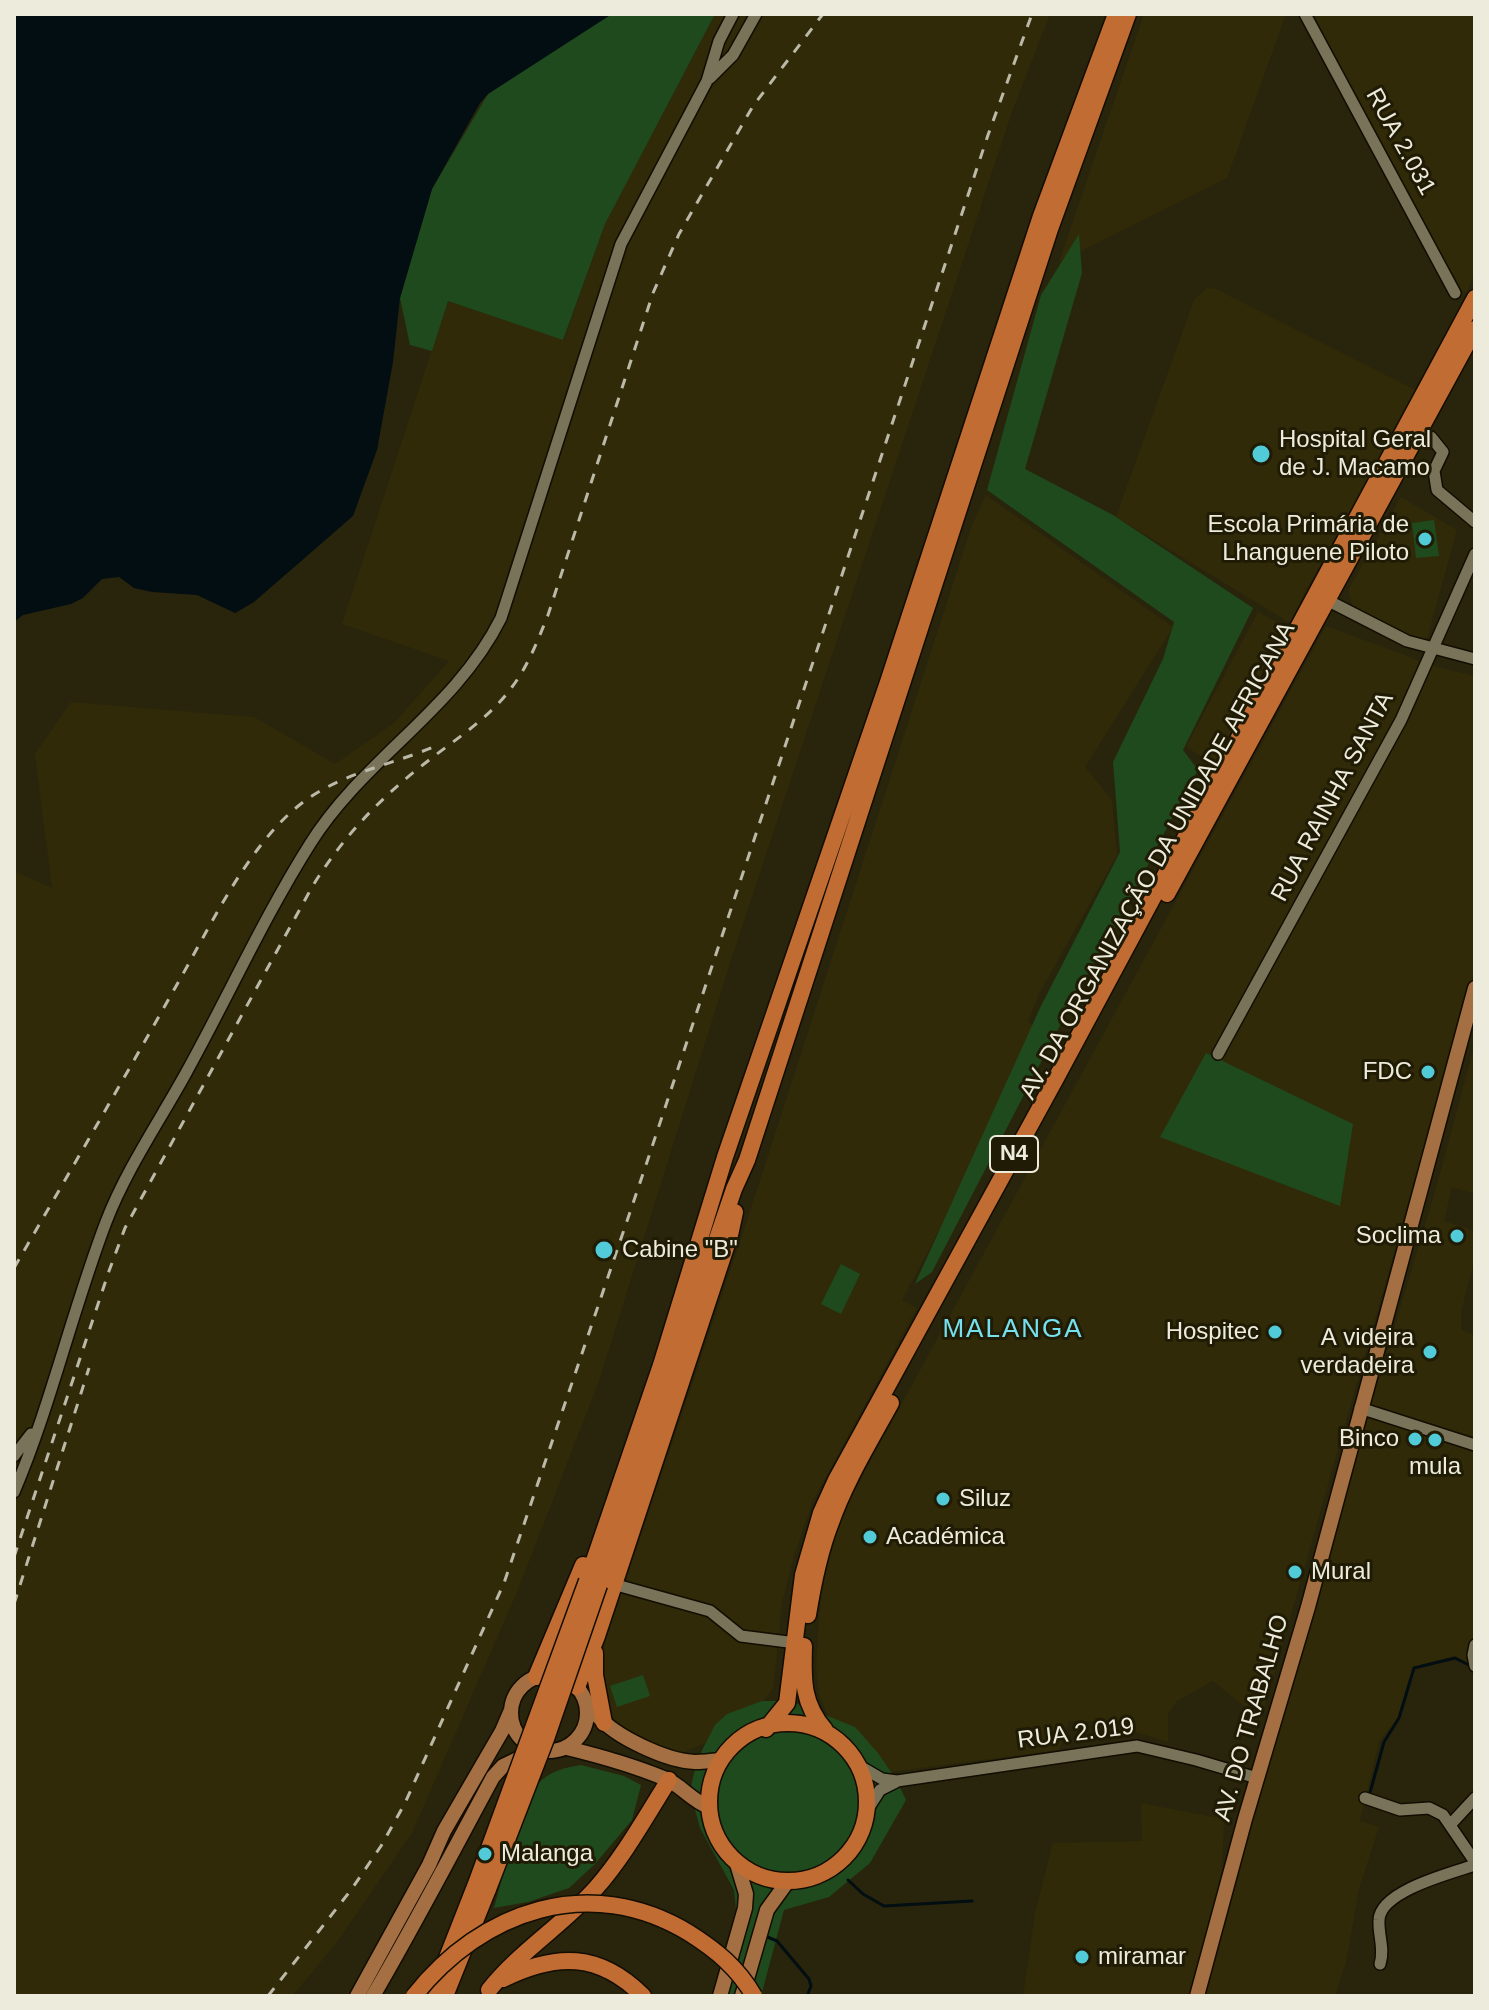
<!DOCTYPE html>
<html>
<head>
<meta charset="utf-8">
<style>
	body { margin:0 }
	#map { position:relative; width:1489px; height:2010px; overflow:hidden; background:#29250c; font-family:Arial,sans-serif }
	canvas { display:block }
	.frame { position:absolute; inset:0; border:16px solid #edebdc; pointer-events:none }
</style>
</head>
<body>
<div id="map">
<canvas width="1489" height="2010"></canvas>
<div class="frame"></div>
</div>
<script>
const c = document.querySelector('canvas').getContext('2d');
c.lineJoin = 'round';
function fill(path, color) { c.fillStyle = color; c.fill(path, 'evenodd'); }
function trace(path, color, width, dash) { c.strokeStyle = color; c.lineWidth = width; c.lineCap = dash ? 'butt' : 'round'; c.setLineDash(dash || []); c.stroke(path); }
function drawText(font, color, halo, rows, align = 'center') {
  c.font = font + ' Arial,sans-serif'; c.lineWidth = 6; c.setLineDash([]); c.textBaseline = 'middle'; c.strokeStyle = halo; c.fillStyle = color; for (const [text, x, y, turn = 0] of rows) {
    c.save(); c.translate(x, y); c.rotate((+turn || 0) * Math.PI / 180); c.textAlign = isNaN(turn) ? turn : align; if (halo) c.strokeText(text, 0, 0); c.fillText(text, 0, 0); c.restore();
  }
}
fill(new Path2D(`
	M715,14H1050L1012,112L730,963L599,1381L517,1592L412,1833L335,1945L292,1996H14V871L52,888L35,754L71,702L254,717L335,764L394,723L449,661L342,624L448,301L564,340L605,224Z
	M1144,14H1286L1227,178L1059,262Z
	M1309,14H1475V273L1466,293L1459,288Z
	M1207,288L1216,289L1419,392L1307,588L1290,623L1116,517L1194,300Z
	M986,495L1173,627L1085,767L1112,800L1117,855L1039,994L1028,1022L1040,1029L946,1217L902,1300L917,1308L812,1503L794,1556L782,1603L773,1689L740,1729L681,1753L636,1737L614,1719L604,1695L602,1675L604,1645L743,1233L972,525Z
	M1401,497L1457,530L1426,642L1354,610L1348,590Z
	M1258,612L1289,629L1214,764L1186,747Z
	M1326,626L1437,667L1475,676V968L1261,1720L1213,1681L1177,1701L1168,1714V1742L1099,1721H1069L1059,1750L882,1773L827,1714L819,1694L816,1666L819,1618L824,1580L841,1515Z
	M1475,1043V1194L1452,1187L1444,1221L1475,1231V1257L1461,1312V1330L1475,1335V1667L1455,1656L1413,1667L1398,1717L1379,1742L1360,1821L1379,1827L1359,1889L1346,1962L1335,1996H1203L1252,1803L1439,1178Z
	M1141,1803L1224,1819L1221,1897L1199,1975L1190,1996H1023L1035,1914L1053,1843L1142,1841Z`), '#302a09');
fill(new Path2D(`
	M609,14H715L605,224L563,340L448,301L432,351L410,345L400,298L432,189L488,94Z
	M1079,234L1082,273L1025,469L1113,515L1253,608L1183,750L1198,770C1157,842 1125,918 1080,987L932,1272L915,1284L1040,1008L1120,852L1113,762L1163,659L1174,622L987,490L1041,295Z
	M1434,520L1439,556L1416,558L1412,523Z
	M1206,1053L1353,1124L1340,1206L1160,1137Z
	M841,1264L860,1274L841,1314L821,1304Z
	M643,1675L650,1696L617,1707L610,1686Z
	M762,1701H790L855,1727L878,1753L897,1781L906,1800L870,1863L829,1897L784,1910L761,1996H712L737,1919L734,1890L700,1828L690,1791L697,1760L715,1725L727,1714Z
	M581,1765L624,1776L641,1785L632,1820L595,1864L569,1888L528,1902L494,1908C504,1874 516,1811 537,1785C547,1772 566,1767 581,1765Z`), '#1f4a1d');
fill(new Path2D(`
	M14,14H612L488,94L480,103L432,189L400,298L393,362L377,450L353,516L254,602L235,613L197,595L152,592L134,588L119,577L102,579L83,598L71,604L23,615L14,622Z`), '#020e12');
trace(new Path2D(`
	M1369,1796L1384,1742L1399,1718L1414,1668L1455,1658L1471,1666
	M848,1880L863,1894L884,1906L972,1901
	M765,1936L777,1941L809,1979L811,1986L807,1996`), '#020e12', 3);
const minor = new Path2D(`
	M1305,14L1455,293
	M710,78L733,55L756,14
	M1431,437L1443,452L1434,471L1437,490L1475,522
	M1321,597L1407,641L1475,659
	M1218,1054L1401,720L1475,554
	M1360,1408L1475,1445
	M14,1456L31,1434
	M14,1492C51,1405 72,1311 106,1222C126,1170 159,1122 186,1073C228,997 264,917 310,844C363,759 456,709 501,618L621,244L707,81L719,41L733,14
	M613,1584L710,1611L741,1636L796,1643
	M1475,1645L1473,1655L1475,1666
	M858,1765L882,1779L897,1781L1137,1746L1196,1760L1257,1778
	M1365,1798L1400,1810L1429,1808L1443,1815L1475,1862
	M866,1812L880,1790L896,1782
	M1450,1825L1475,1798
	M1380,1964C1385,1949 1378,1935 1379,1920C1380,1891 1451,1873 1475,1865`);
const major = new Path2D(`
	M511 1713a38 38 0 1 1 76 0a38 38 0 1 1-76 0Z
	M597,1715C615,1737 667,1761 695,1762C703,1762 712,1761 721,1760
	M567,1748C600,1756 635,1766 666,1779C682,1786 692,1801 709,1807
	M357,1996L429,1865L444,1831L502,1731L511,1710
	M373,1996C415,1924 453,1851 493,1777L503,1766L528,1754
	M720,1996L745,1908L746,1894L737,1864
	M742,1996L767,1910L788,1881
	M1197,1996L1245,1819L1308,1607L1475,988`);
const highway = new Path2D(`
	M1167,894L1475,329
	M587,1581L661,1365L725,1157L888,682L1041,216L1116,14
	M599,1585L734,1189L747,1160L1050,229L1128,14
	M808,1615C813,1584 819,1554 830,1525C845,1482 869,1443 891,1403
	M804,1646C803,1680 802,1703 825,1730
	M595,1653V1675L604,1723
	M536,1677L583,1565
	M577,1687L597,1636L730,1235L735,1212
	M709 1802a79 79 0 1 1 158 0a79 79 0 1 1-158 0Z
	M766,1729L787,1703L803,1575L821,1513L836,1480L1054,1082L1475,298
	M503,1979C556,1953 599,1952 643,1996
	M489,1990C520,1951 563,1925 596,1888C625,1855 646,1816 669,1780
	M432,1996L476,1884
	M445,1996L488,1889`);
trace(minor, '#120d00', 14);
trace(major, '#120d00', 17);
trace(highway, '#120d00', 19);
trace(minor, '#787359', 11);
trace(major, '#a46f42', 14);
trace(highway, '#c16c33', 16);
trace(new Path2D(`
	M14,1268C68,1175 122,1082 175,988C208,931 245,850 297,807C339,772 392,766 440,744
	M14,1557L109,1271L125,1228L312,887C342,838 379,799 424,764C454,740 489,719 512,687C528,666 538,640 548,615L653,293L679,234L753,106L823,14
	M14,1604L89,1368
	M268,1996L351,1890L381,1846L405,1803L504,1583L646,1165L988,135L1032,14`), '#bbb9a7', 3, [10, 10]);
const highwayBridge = new Path2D(`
	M476,1884L587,1581
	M488,1889L547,1736L599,1585
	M414,1996C482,1910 590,1873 689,1933C716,1950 738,1968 754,1996`);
trace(highwayBridge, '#120d00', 19, []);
trace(highwayBridge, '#c16c33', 16);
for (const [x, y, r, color] of [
	[1261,454,10,"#52cbd9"],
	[1425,539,8,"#52cbd9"],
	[1428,1072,8,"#52cbd9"],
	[1457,1236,8,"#52cbd9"],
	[604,1250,10,"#52cbd9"],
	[1275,1332,8,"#52cbd9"],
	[1430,1352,8,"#52cbd9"],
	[1415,1439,8,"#52cbd9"],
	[1435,1440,8,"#52cbd9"],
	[943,1499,8,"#52cbd9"],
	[870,1537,8,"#52cbd9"],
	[1295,1572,8,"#52cbd9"],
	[485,1854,8,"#52cbd9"],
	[1082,1957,8,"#52cbd9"]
]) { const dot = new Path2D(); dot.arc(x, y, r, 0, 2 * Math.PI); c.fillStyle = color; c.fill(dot); trace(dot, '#201b04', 3); }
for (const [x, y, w] of [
	[1014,1154,48]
]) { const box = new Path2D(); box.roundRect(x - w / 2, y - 18, w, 36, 6); c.fillStyle = '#201b04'; c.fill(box); trace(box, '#edebdc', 2); }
drawText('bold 22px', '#edebdc', null, [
	["N4",1014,1154]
]);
drawText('24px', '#edebdc', '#201b04', [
	["RUA 2.031",1400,142,61],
	["RUA RAINHA SANTA",1333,797,-62],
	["AV. DA ORGANIZAÇÃO DA UNIDADE AFRICANA",1158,861,-61],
	["AV. DO TRABALHO",1252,1718,-74],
	["RUA 2.019",1076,1734,-7]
]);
drawText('24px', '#edebdc', '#201b04', [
	["Hospital Geral",1279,440],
	["de J. Macamo",1279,468],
	["Escola Primária de",1409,525,"right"],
	["Lhanguene Piloto",1409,553,"right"],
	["FDC",1412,1072,"right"],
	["Soclima",1441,1236,"right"],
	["Cabine \"B\"",622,1250],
	["Hospitec",1259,1332,"right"],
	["A videira",1414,1338,"right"],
	["verdadeira",1414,1366,"right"],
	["Binco",1399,1439,"right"],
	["mula",1435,1467,"center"],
	["Siluz",959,1499],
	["Académica",886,1537],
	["Mural",1311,1572],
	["Malanga",501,1854],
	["miramar",1098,1957]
], 'left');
c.letterSpacing = '2px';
drawText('26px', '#76e1ee', '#201b04', [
	["MALANGA",1013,1330]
]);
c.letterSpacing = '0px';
</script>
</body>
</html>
